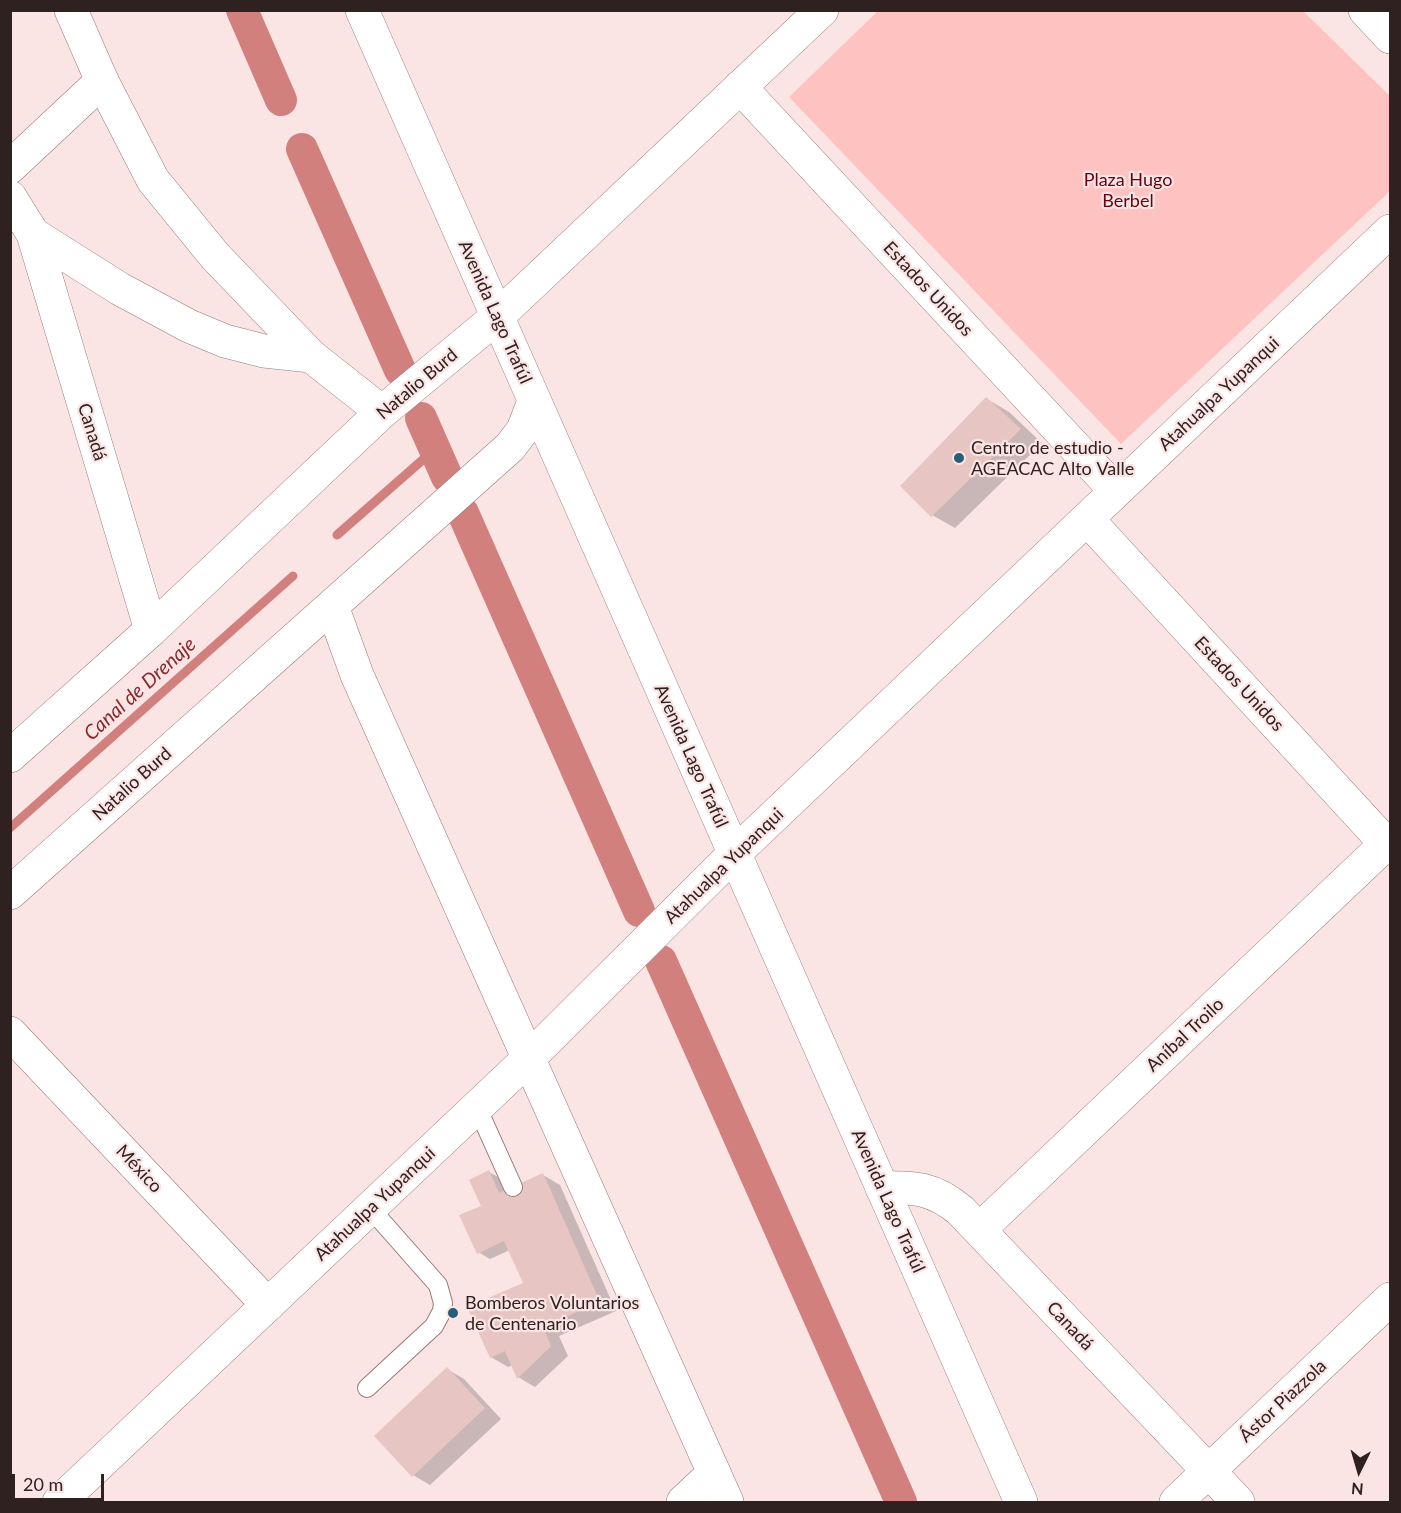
<!DOCTYPE html>
<html>
<head>
<meta charset="utf-8">
<style>
	body { margin:0 }
	#map { position:relative; width:1401px; height:1513px; overflow:hidden; background:#fbe5e4; font-family:Lato,sans-serif }
	canvas { display:block }
	.frame { position:absolute; inset:0; border:12px solid #2e2120; pointer-events:none }
	.north { position:absolute; left:1329px; top:1441px; width:60px; height:60px; -webkit-text-stroke:4px #fbe5e4; paint-order:stroke; rotate:185deg; font-size:16px; font-weight:700; line-height:24px; text-align:center; color:#2e2120 }
	.north::after { content:''; display:block; margin:auto; width:21px; height:27px; background:#2e2120; clip-path:polygon(50% 0,100% 100%,50% 72%,0 100%) }
	.scale { position:absolute; left:12px; top:1474px; width:92px; height:27px; box-sizing:border-box; border:3px solid #2e2120; border-top:0; padding-left:8px; font-size:18px; line-height:21px; white-space:nowrap; color:#2e2120; -webkit-text-stroke:4px #fbe5e4; paint-order:stroke }
</style>
</head>
<body>
<div id="map">
<canvas width="1401" height="1513"></canvas>
<div class="frame"></div>
<div class="north">N</div>
<div class="scale">20 m</div>
</div>
<script>
const c = document.querySelector('canvas').getContext('2d');
c.lineJoin = 'round';
function fill(path, color) { c.fillStyle = color; c.fill(path, 'evenodd'); }
function trace(path, color, width, dash) { c.strokeStyle = color; c.lineWidth = width; c.lineCap = dash ? 'butt' : 'round'; c.setLineDash(dash || []); c.stroke(path); }
function drawText(font, color, halo, rows, align = 'center') {
  c.font = font + ' Lato,sans-serif'; c.lineWidth = 4.5; c.setLineDash([]); c.textBaseline = 'middle'; c.strokeStyle = halo; c.fillStyle = color; for (const [text, x, y, turn = 0] of rows) {
    c.save(); c.translate(x, y); c.rotate((+turn || 0) * Math.PI / 180); c.textAlign = isNaN(turn) ? turn : align; if (halo) c.strokeText(text, 0, 0); c.fillText(text, 0, 0); c.restore();
  }
}
fill(new Path2D(`
	M879,10L1303,11L1390,96V191L1121,444L789,97Z`), '#fec3c0');
fill(new Path2D(`
	M987,399L1009,412L1042,443L955,528L932,515Z
	M489,1172L500,1178L506,1191L543,1175L560,1185L616,1311L559,1336L568,1356L535,1387L518,1377L513,1365L508,1367L491,1357L525,1283L510,1250L490,1259L478,1252L483,1207Z
	M447,1369L464,1379L501,1419L430,1485L413,1475Z`), '#0003');
trace(new Path2D(`
	M337,535L435,449
	M10,828L293,576`), '#d2807e', 9);
trace(new Path2D(`
	M242,10L281,100
	M302,149L400,370
	M421,418L447,477
	M463,513L639,911
	M661,961L901,1502`), '#d2807e', 32);
fill(new Path2D(`
	M986,397L1021,429L931,517L900,486Z
	M489,1170L499,1193L543,1173L600,1302L543,1327L551,1346L517,1379L505,1351L490,1358L467,1307L523,1283L504,1241L477,1254L459,1215L481,1206L469,1180Z
	M447,1367L485,1408L412,1477L374,1436Z`), '#e7c5c3');
const lane = new Path2D(`
	M477,1107L513,1187
	M367,1388L434,1326L442,1311L443,1303L438,1285L370,1208`);
const street = new Path2D(`
	M1365,10L1390,37
	M740,87L1116,491
	M10,167L102,81
	M1087,519L1390,848
	M10,1033L268,1305
	M882,1188C915,1187 933,1188 960,1210L1238,1502
	M979,1230L1390,840
	M59,1502L529,1058L734,854L1390,231
	M683,1502L714,1473
	M1176,1502L1390,1299`);
const secondary = new Path2D(`
	M71,10L102,81L153,180L215,256L311,356L382,412
	M362,10L1021,1502
	M10,197L33,234L151,630
	M33,234L120,289L189,326L225,341L264,351L311,356
	M332,606L357,675L727,1502
	M10,756L151,630L382,412L497,317L822,10
	M10,893L510,447L523,430L534,401`);
trace(lane, '#977876', 20);
trace(street, '#977876', 34);
trace(secondary, '#977876', 34);
trace(lane, '#fff', 18);
trace(street, '#fff', 33);
trace(secondary, '#fff', 33);
for (const [x, y, r, color] of [
	[959,458,6,"#265d78"],
	[453,1313,6,"#265d78"]
]) { const dot = new Path2D(); dot.arc(x, y, r, 0, 2 * Math.PI); c.fillStyle = color; c.fill(dot); trace(dot, '#fbe5e4', 2); }
drawText('18px', '#680012', '#fbe5e4', [
	["Plaza Hugo",1128,180],
	["Berbel",1128,201]
]);
drawText('18px', '#2e2120', '#fbe5e4', [
	["Estados Unidos",928,289,47],
	["Avenida Lago Trafúl",495,312,66],
	["Natalio Burd",417,384,-40],
	["Atahualpa Yupanqui",1219,394,-43],
	["Canadá",92,432,73],
	["Estados Unidos",1239,684,47],
	["Avenida Lago Trafúl",691,756,66],
	["Natalio Burd",132,784,-42],
	["Atahualpa Yupanqui",724,866,-44],
	["Aníbal Troilo",1185,1035,-43],
	["México",139,1169,47],
	["Avenida Lago Trafúl",888,1201,66],
	["Atahualpa Yupanqui",375,1204,-43],
	["Canadá",1070,1326,47],
	["Ástor Piazzola",1283,1401,-43]
]);
drawText('18px', '#2e2120', '#fbe5e4', [
	["Centro de estudio -",971,448],
	["AGEACAC Alto Valle",971,469],
	["Bomberos Voluntarios",465,1303],
	["de Centenario",465,1324]
], 'left');
drawText('italic 20px', '#89272d', '#fbe5e4', [
	["Canal de Drenaje",140,689,-42]
]);
</script>
</body>
</html>
